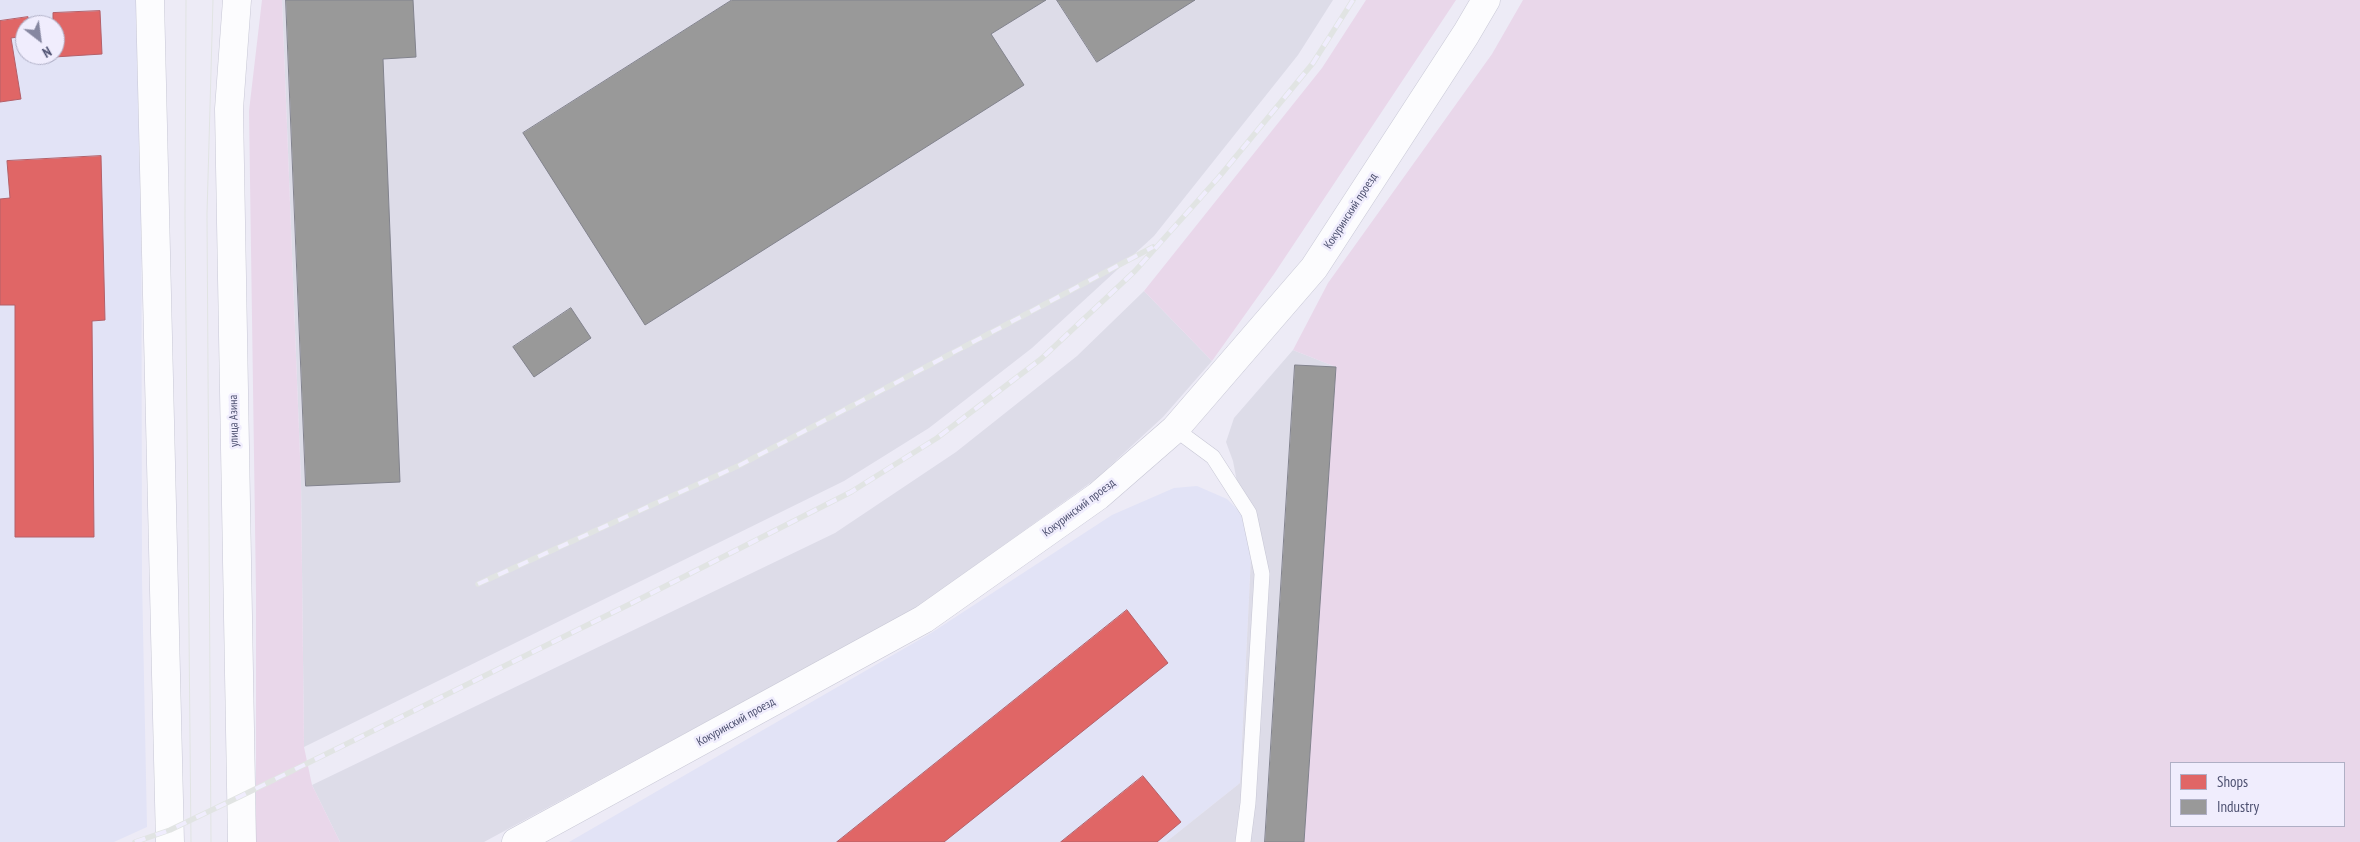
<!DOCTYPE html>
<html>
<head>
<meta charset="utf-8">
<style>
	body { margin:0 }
	#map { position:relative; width:2360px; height:842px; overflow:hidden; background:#edebf6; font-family:"PT Sans Narrow",sans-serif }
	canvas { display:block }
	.legend { position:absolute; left:2170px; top:762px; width:175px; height:65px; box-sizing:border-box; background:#f0edfd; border:1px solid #afafc5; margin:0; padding:6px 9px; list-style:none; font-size:15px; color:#4e5171 }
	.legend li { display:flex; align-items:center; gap:10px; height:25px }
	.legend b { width:25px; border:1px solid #afafc5 }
	.north { position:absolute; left:15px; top:15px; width:50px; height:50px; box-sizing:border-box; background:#f0edfd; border:1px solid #afafc5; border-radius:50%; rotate:150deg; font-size:14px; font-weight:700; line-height:20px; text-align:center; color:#4e5171 }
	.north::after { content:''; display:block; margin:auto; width:18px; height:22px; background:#8687a0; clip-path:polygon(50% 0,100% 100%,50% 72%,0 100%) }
</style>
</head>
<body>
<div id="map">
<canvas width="2360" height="842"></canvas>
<ul class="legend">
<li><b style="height:14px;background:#e06666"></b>Shops</li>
<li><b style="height:14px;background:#999"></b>Industry</li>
</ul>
<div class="north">N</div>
</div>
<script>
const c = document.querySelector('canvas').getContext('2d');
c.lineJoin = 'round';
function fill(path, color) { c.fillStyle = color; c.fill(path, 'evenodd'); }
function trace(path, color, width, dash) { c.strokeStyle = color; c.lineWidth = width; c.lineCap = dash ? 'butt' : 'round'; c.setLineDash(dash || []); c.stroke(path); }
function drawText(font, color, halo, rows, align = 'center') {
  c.font = font + ' "PT Sans Narrow",sans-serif'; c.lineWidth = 5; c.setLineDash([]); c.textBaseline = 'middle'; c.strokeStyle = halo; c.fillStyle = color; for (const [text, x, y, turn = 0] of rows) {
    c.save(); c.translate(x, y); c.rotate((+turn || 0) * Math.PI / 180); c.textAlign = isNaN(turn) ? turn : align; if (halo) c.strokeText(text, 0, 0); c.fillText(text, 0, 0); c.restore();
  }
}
fill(new Path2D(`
	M0,0H141L142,579L147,827L114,842H0ZM25,25H55V55H25Z
	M1197,486L1227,499L1244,516L1251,556L1240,783L1166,842H569L931,633L1112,515L1174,488Z`), '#e2e3f6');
fill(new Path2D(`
	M282,0H1333L1298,55L1154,236L1032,348L929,428L844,481L304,747L301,482Z
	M1144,291L1212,361L1163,417L1097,478L915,609L484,842H340L312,785L835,533L956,452L1077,356Z
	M1293,350L1336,367L1304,842H1166L1240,783L1251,556L1233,461L1226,442L1234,418Z`), '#dddce8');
fill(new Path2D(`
	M262,0H282L301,482L304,747L312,785L340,842H256V593L249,111Z
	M1366,0H1456L1274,274L1212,361L1144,291L1322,68Z
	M1523,0H2360V842H1304L1336,367L1293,350L1328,283L1492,54ZM2171,763H2344V826H2171Z`), '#e9d7ea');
const shops = new Path2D(`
	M100,11L102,54L54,57L55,25H53V13Z
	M28,17L29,25H25V36L11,38L21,99L0,102V21Z
	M101,156L105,320L92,321L94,537H15V305H0V199L10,198L7,161Z
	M1127,610L1168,663L944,842H837Z
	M1143,776L1181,822L1157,842H1061Z`);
fill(shops, '#e06666');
trace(shops, '#b46069', 1);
const industry = new Path2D(`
	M286,0H413L416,57L383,59L400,482L306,486Z
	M732,0H1046L991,34L1024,85L645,325L523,133Z
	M1057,0H1195L1097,62Z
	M571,308L591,338L534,377L513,347Z
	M1295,365L1336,367L1304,842H1265Z`);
fill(industry, '#999');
trace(industry, '#82838d', 1);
const service = new Path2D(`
	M1175,429L1213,457L1249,513L1262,574L1248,803L1243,842`);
const minor = new Path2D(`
	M516,842L924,619L1098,496L1175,429L1314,268L1466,34L1486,0`);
const tertiary = new Path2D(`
	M150,0L170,842
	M237,0L229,109L242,842`);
trace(service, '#c7c7d5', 16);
trace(minor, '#c7c7d5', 29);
trace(tertiary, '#c7c7d5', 29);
trace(service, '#fcfcfe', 15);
trace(minor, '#fcfcfe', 28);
trace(tertiary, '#fcfcfe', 28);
trace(new Path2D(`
	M186,0L185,215L191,842
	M211,842L207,214L213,0`), '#e1e4e3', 1);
const rail = new Path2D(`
	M478,584L740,465L1153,247
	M135,842L170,830L241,796L632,603L851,492L937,438L1041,359L1135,271L1219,177L1313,63L1353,0`);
trace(rail, '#e1e4e3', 5.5);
trace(rail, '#f0edfd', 4, [11]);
drawText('12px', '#4e5171', '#f0edfd', [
	["Кокуринский проезд",1351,211,-57],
	["улица Азина",234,421,-91],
	["Кокуринский проезд",1079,508,-37],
	["Кокуринский проезд",736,722,-29]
]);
</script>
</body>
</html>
